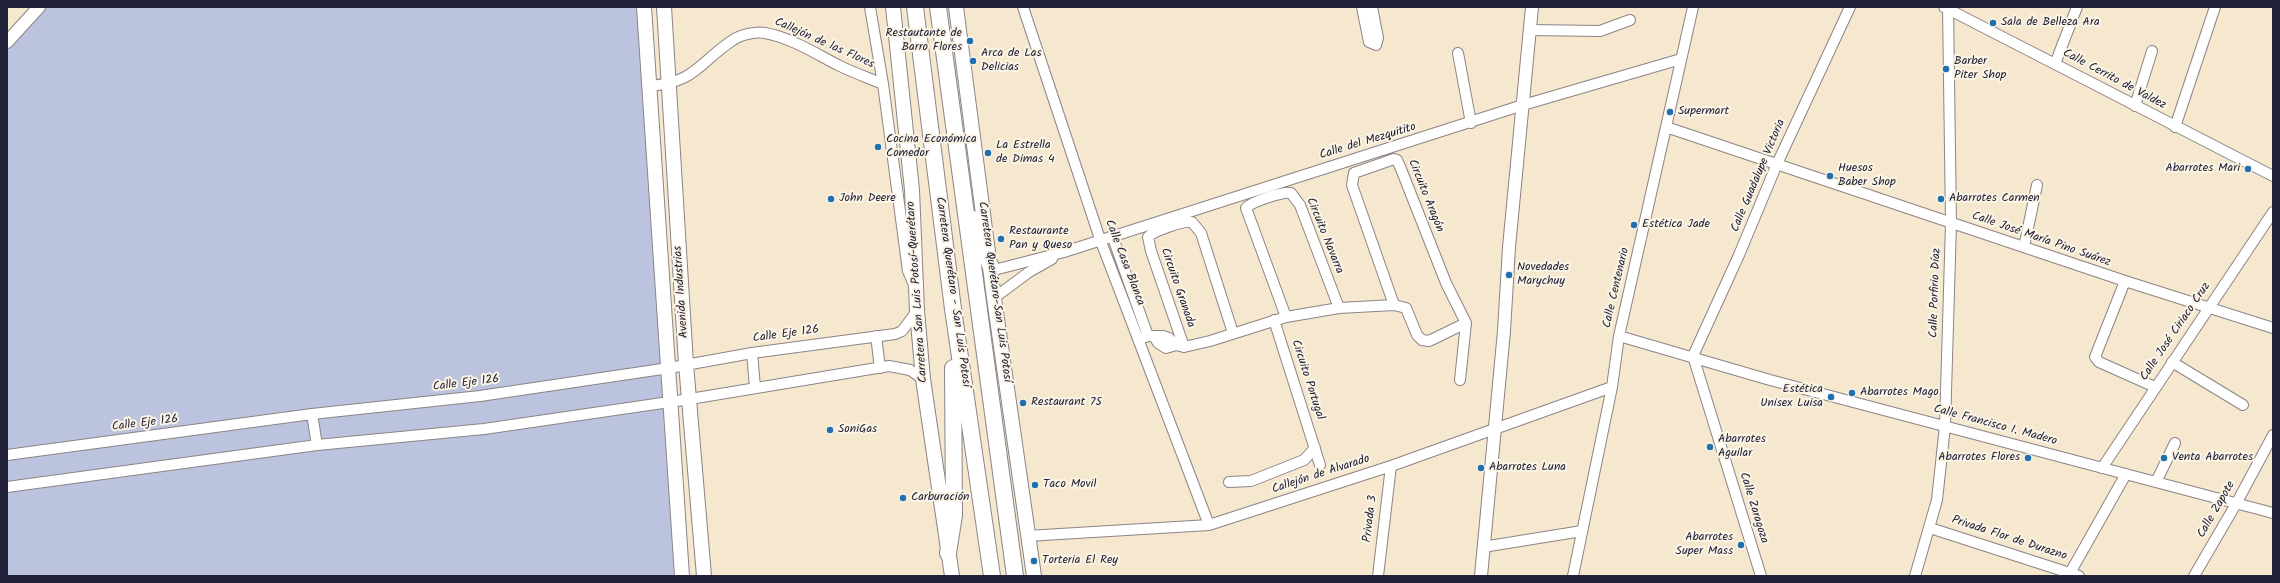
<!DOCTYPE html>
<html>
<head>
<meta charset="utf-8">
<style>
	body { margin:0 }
	#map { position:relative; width:2280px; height:583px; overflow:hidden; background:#f6e7cf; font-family:Kalam,sans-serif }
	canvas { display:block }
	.frame { position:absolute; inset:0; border:8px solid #22223b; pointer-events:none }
</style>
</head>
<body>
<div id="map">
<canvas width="2280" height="583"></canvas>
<div class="frame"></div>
</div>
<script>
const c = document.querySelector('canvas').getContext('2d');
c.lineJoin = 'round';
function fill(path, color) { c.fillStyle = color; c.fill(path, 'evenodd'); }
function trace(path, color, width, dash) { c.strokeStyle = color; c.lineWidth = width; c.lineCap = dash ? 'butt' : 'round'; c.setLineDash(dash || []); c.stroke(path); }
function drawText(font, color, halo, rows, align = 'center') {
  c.font = font + ' Kalam,sans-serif'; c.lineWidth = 4; c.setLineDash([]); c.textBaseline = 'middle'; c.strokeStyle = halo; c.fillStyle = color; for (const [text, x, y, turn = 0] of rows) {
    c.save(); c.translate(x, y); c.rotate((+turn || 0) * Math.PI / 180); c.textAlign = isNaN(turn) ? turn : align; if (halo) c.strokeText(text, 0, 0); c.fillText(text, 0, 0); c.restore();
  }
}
fill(new Path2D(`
	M44,7H642L679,576H7V45Z`), '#bbc3de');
const minor = new Path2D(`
	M870,7L883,84L908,271L914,285
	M1023,7L1100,239L1209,525
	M1362,7L1369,42L1376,45
	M1372,7L1378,38L1376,45
	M1944,7L2273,176
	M1530,30L1600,31L1630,20
	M1458,53L1471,123
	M2055,64L2077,7
	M649,86C697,82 698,63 733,40C740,35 756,31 765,33C792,38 816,54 840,66C854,73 869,78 883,84
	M2135,106L2152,51
	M1666,127L2125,281L2273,328
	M2175,127L2215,7
	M1112,235L1148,336
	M2024,247L2037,185
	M990,271L1064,252L1523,105L1681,59
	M2125,281L2095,357L2099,362L2155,387
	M994,298L1029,272L1052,259
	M1394,305L1352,185L1354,173L1394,159L1397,160L1401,169L1446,283L1466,323L1460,380
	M1286,317L1246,208C1251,202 1283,191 1291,193L1300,205L1339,308
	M1274,320L1320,465
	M876,336L880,368
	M1619,336L1770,380L2273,513
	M1155,338L1158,343L1166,348L1176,345
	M1139,339L1148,336H1163L1169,338L1176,345L1184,347L1210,341L1286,317L1339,308L1394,305L1406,308L1417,335L1422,340L1429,341L1466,323
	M1184,347L1151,251L1148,237C1153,231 1185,220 1192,222L1201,233L1233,333
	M752,353L755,387
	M2172,362L2243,405
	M312,414L317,445
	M7,455L312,414L480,396L669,368L752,353L895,334L902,331L917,311
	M2102,468L2273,212
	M1229,482L1251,481L1304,460L1315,448
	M2156,482L2175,443
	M7,487L317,445L484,429L690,399L889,366L910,370L923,379
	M1930,528L2079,576
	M1027,536L1209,525L1391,466L1612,387
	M1483,547L1582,531
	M2070,573L2126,474
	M1378,576L1391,466
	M1573,576L1612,387L1619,336L1693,7
	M1761,576L1693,356L1739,255L1777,164L1850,7
	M1915,576L1937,500L1945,426L1951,223L1948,7
	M2194,576L2236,504L2273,435`);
const tertiary = new Path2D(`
	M7,42L39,7
	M1481,576L1504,331L1509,247L1532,7`);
const secondary = new Path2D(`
	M644,7L682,576
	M664,7L686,364L704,576
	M893,7L912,190L917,311L923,379L952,576
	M956,7L994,298L1034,576`);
const trunk = new Path2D(`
	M915,7L953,309L992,576
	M938,7L1015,576
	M973,219L990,265
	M948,553L954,515L953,368`);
trace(minor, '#8c8485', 12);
trace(tertiary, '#8c8485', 14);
trace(secondary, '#8c8485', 16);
trace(trunk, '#8c8485', 18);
trace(minor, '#fff', 10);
trace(tertiary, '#fff', 12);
trace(secondary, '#fff', 14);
trace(trunk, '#fff', 16);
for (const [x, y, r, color] of [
	[1993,23,4,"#1f6fb2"],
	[970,41,4,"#1f6fb2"],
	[973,61,4,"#1f6fb2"],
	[1946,69,4,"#1f6fb2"],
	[1670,112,4,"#1f6fb2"],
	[878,147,4,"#1f6fb2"],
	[988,153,4,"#1f6fb2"],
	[2248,169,4,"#1f6fb2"],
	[1830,176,4,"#1f6fb2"],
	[831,199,4,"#1f6fb2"],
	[1941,199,4,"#1f6fb2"],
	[1634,225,4,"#1f6fb2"],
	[1001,239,4,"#1f6fb2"],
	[1509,275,4,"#1f6fb2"],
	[1852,393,4,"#1f6fb2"],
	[1831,397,4,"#1f6fb2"],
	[1023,403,4,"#1f6fb2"],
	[830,430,4,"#1f6fb2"],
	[1710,447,4,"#1f6fb2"],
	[2028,458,4,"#1f6fb2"],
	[2164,458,4,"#1f6fb2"],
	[1481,468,4,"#1f6fb2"],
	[1035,485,4,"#1f6fb2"],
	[903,498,4,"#1f6fb2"],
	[1741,545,4,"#1f6fb2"],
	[1034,561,4,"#1f6fb2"]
]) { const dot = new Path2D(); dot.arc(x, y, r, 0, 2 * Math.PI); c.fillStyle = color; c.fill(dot); trace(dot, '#fcf5e5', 1.5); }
drawText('12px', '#22223b', '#fcf5e5', [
	["Sala de Belleza Ara",2001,23],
	["Restautante de",962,34,"right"],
	["Barro Flores",962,48,"right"],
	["Arca de Las",981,54],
	["Delicias",981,68],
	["Barber",1954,62],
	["Piter Shop",1954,76],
	["Supermart",1678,112],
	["Cocina Económica",886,140],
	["Comedor",886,154],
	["La Estrella",996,146],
	["de Dimas 4",996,160],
	["Huesos",1838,169],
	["Baber Shop",1838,183],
	["Abarrotes Mari",2240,169,"right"],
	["John Deere",839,199],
	["Abarrotes Carmen",1949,199],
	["Estética Jade",1642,225],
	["Restaurante",1009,232],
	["Pan y Queso",1009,246],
	["Novedades",1517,268],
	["Marychuy",1517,282],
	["Estética",1823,390,"right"],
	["Unisex Luisa",1823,404,"right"],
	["Abarrotes Mago",1860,393],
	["Restaurant 75",1031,403],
	["SoniGas",838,430],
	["Abarrotes",1718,440],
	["Aguilar",1718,454],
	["Abarrotes Flores",2020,458,"right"],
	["Venta Abarrotes",2172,458],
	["Abarrotes Luna",1489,468],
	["Taco Movil",1043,485],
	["Carburación",911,498],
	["Abarrotes",1733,538,"right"],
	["Super Mass",1733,552,"right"],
	["Torteria El Rey",1042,561]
], 'left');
drawText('12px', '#22223b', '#fcf5e5', [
	["Callejón de las Flores",824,44,24],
	["Calle Cerrito de Valdez",2114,80,28],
	["Calle del Mezquitito",1368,142,-17],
	["Calle Guadalupe Victoria",1759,176,-67],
	["Circuito Aragón",1425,196,68],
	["Circuito Navarra",1324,236,68],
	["Calle José María Pino Suárez",2041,240,19],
	["Calle Casa Blanca",1124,263,69],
	["Circuito Granada",1177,288,71],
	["Calle Centenario",1617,288,-77],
	["Avenida Industrias",682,292,-94],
	["Carretera San Luis Potosí-Querétaro",918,292,-94],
	["Carretera Querétaro - San Luis Potosí",952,292,82],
	["Carretera Querétaro-San Luis Potosí",994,292,82],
	["Calle Porfirio Díaz",1936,293,-88],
	["Calle José Ciriaco Cruz",2176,332,-56],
	["Calle Eje 126",786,335,-8],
	["Circuito Portugal",1307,380,72],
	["Calle Eje 126",466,384,-7],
	["Calle Eje 126",145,424,-7],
	["Calle Francisco I. Madero",1995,426,15],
	["Callejón de Alvarado",1321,475,-18],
	["Calle Zaragoza",1753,508,73],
	["Calle Zapote",2217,510,-60],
	["Privada 3",1371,519,-83],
	["Privada Flor de Durazno",2009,539,18]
]);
</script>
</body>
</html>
